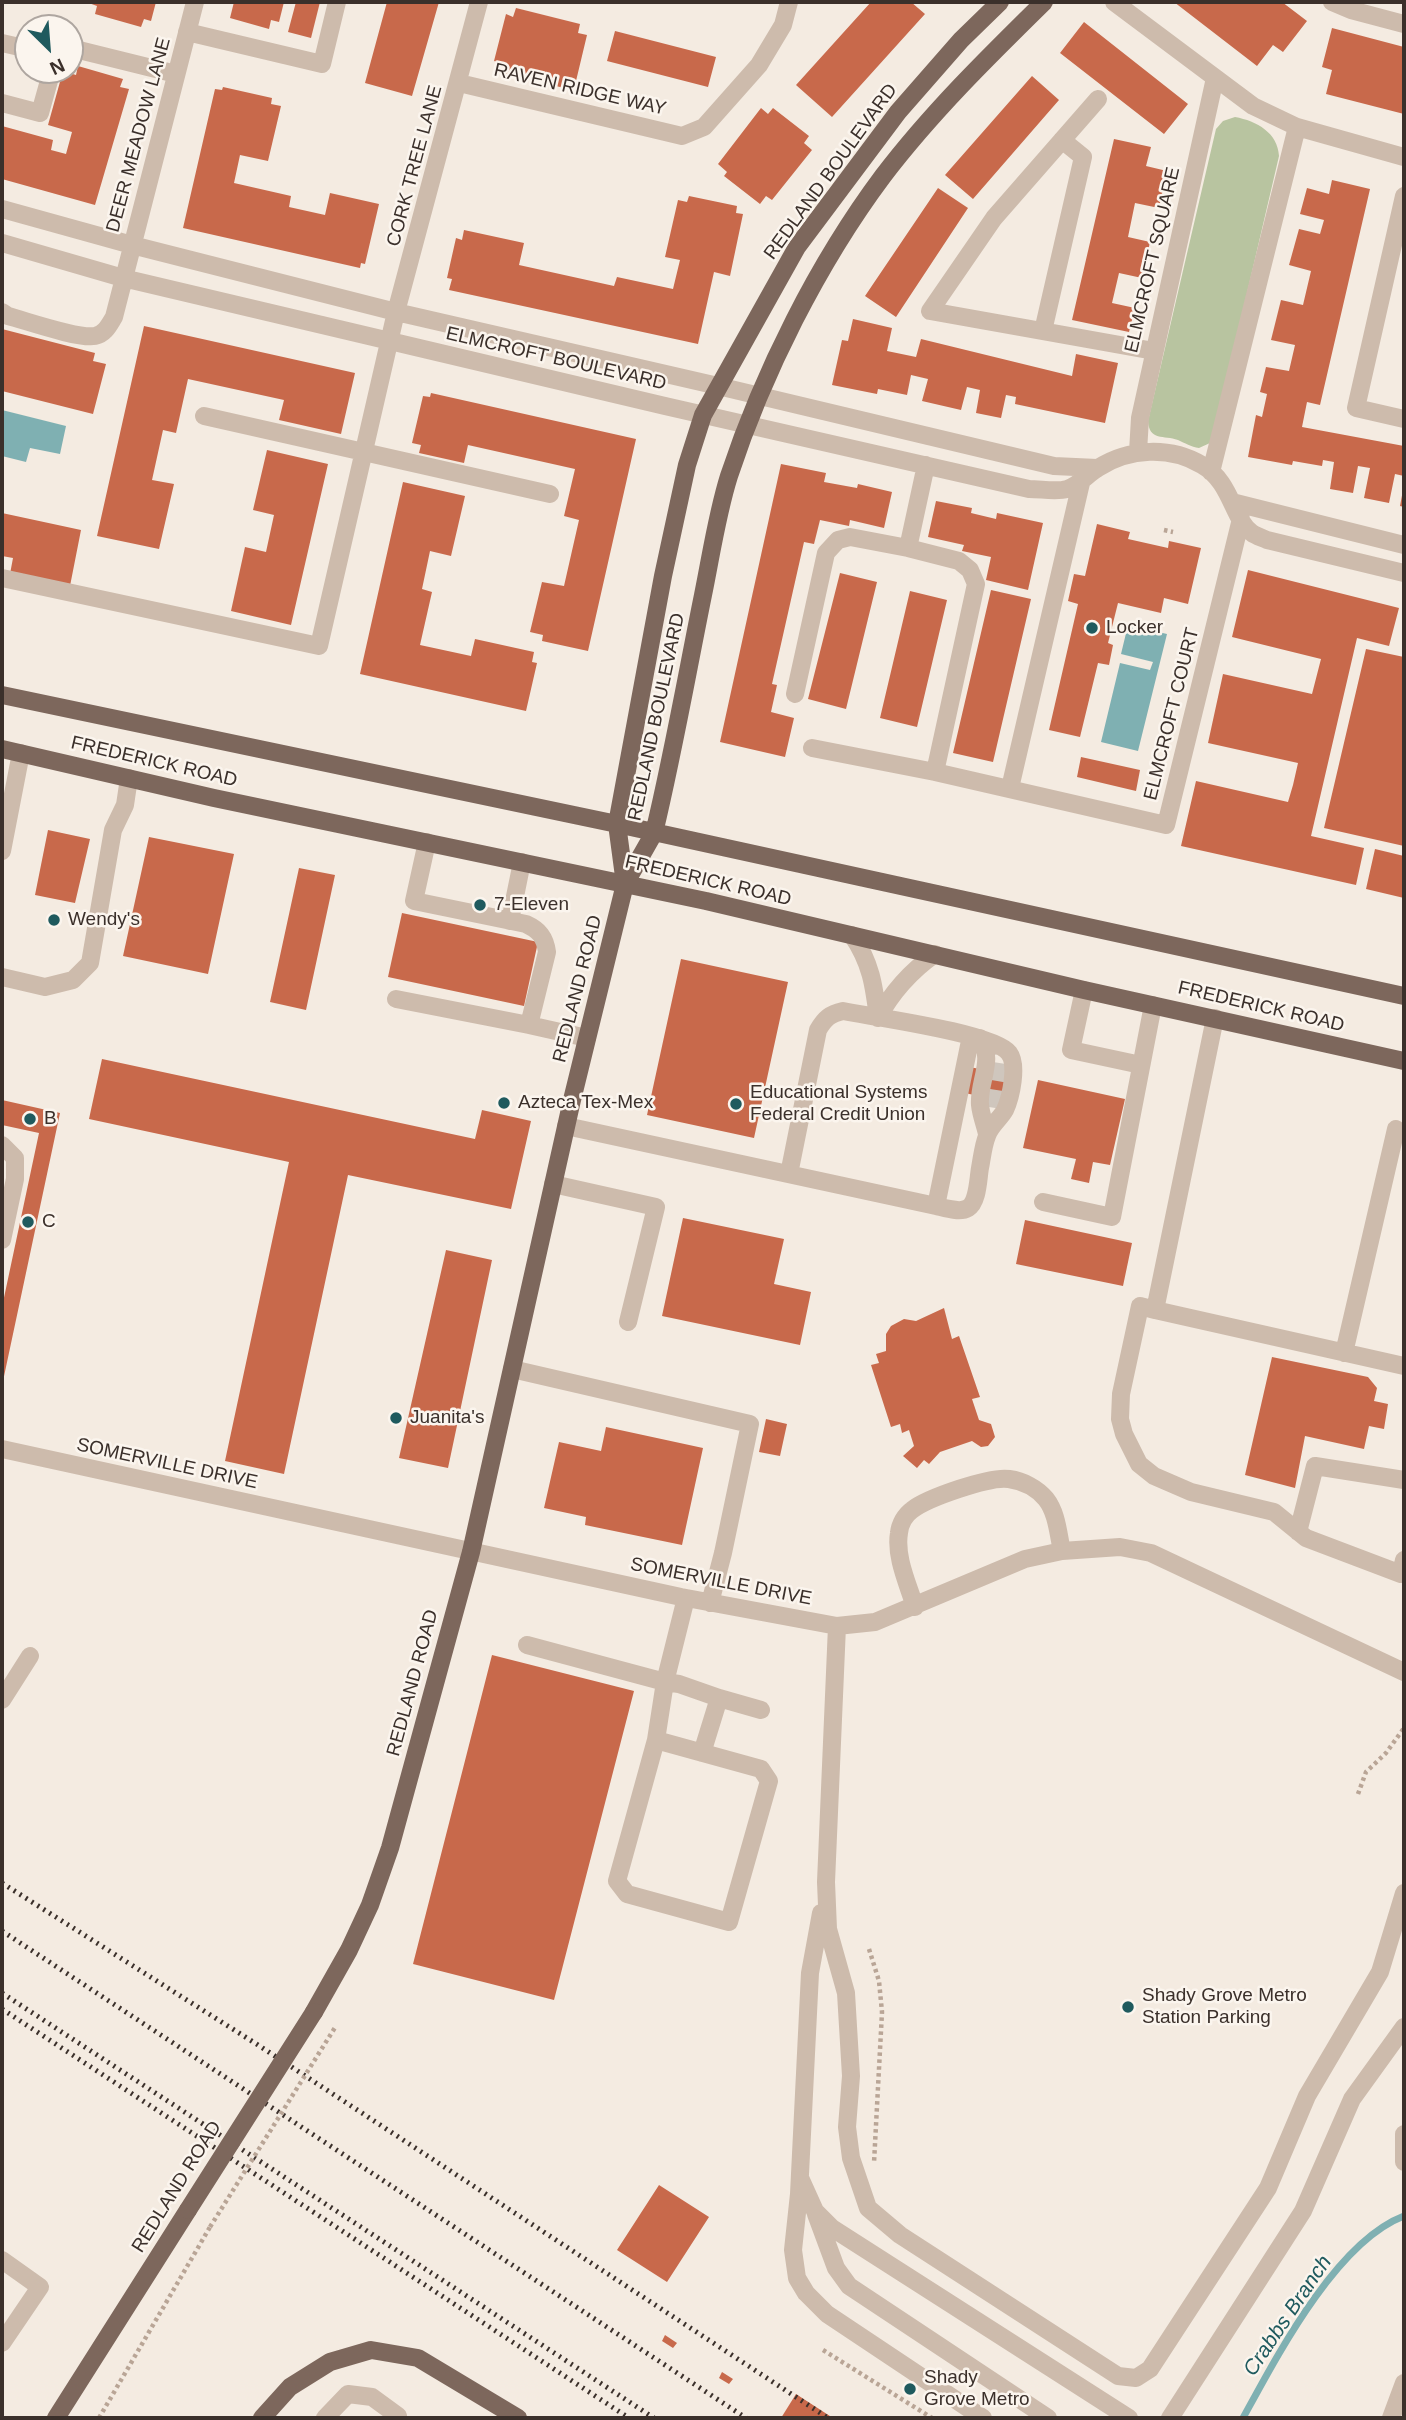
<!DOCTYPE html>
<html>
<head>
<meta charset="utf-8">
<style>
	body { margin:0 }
	#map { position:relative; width:1406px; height:2420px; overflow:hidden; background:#f4ebe1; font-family:Helvetica,sans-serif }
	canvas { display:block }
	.frame { position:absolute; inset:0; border:4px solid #3b302b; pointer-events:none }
	.north { position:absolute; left:14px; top:14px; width:70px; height:70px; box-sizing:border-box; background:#fbf5ee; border:2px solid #aea6a0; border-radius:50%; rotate:155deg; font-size:19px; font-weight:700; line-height:28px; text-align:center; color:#3b302b }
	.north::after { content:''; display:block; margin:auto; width:24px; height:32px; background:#1f5a5e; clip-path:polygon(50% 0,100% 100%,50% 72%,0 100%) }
</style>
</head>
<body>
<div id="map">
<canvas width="1406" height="2420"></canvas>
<div class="frame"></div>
<div class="north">N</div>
</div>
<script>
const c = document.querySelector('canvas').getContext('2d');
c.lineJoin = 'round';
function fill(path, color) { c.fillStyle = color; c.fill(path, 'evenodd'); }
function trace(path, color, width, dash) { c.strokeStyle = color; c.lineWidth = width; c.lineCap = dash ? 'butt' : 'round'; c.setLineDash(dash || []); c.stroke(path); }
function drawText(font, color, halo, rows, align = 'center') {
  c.font = font + ' Helvetica,sans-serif'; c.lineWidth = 5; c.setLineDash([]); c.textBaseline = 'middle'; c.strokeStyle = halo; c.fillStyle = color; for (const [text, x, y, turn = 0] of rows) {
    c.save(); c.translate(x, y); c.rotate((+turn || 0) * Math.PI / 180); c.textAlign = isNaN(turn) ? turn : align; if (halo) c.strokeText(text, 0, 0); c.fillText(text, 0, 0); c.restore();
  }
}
fill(new Path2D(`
	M1235,117C1257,121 1278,133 1279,156L1213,439L1210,443L1199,448C1191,447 1185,443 1178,440C1164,435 1149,441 1148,421L1216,129L1223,121Z`), '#b8c4a0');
fill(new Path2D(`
	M2,410L66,426L60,454L30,448L26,462L2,456Z
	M1128,625L1167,634L1138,751L1101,742L1120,663L1150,670L1153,662L1121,654Z`), '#7fb0b2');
trace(new Path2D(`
	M1243,2418C1277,2356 1336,2242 1404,2216`), '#7fb0b2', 7);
fill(new Path2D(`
	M86,2H156L151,21L144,19L141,27L95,14L97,6Z
	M234,2H284L279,22L271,20L269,29L230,18Z
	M296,2H320L311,38L288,32Z
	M387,2H439L412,96L365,83Z
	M871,2H911L925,14L832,117L796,85Z
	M1174,2H1282L1307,21L1283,52L1273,45L1257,66Z
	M516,8L580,24L578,33L587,35L576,81L566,79L564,88L499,72L501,63L494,61L506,14L513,17Z
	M1084,22L1188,104L1164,134L1060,53Z
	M1332,28L1404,47V114L1326,94L1332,70L1322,67Z
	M615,31L716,57L708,87L607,61Z
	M78,66L123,79L120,87L129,89L95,205L2,179V126L53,140L51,150L66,154L72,132L48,125L63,71L76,75Z
	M1032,76L1059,100L973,199L945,175Z
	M223,87L272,98L271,104L281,106L268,161L240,155L234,183L291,196L289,207L325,215L330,193L379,204L365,264L361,263L360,268L183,228L215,89L222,90Z
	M761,108L768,114L773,108L809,136L804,143L812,150L772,200L766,196L760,204L724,176L727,172L718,164Z
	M1114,139L1151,147L1146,166L1167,171L1159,208L1135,203L1128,237L1150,242L1142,278L1119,273L1112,303L1135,308L1129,332L1072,320Z
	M1332,180L1370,189L1320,405L1307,402L1302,427L1404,446V476L1395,474L1389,503L1364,498L1370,468L1358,466L1353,493L1330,489L1334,462L1323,460L1322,466L1293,461L1292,465L1248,457L1256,415L1262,417L1267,394L1260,392L1266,367L1289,371L1295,345L1271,340L1281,300L1303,305L1311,271L1289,265L1299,229L1320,234L1324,220L1300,214L1307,188L1329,194Z
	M938,188L968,208L896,317L865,296Z
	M689,196L737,206L736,213L743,214L730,276L714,272L698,344L449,290L452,279L447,278L456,238L462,240L464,230L524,243L519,265L614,286L617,277L673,289L680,260L665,257L678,200L687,202Z
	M853,319L892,328L887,351L916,357L921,339L1072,376L1076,354L1118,363L1105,423L1015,404L1016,397L1006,395L1001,418L976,413L980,390L967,387L961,410L922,401L928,379L911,375L907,395L878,389L877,394L832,385L842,340L848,341Z
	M144,326L355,373L341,434L279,420L284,400L188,379L176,433L163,430L152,480L174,484L159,549L97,536Z
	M2,329L95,353L93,361L106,364L93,414L2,391Z
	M431,393L636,439L588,651L542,641L543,635L530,632L542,582L564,586L579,520L564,516L575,469L468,445L464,463L419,453L421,445L412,443L423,396L430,397Z
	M267,450L328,464L291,625L231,611L245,547L266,552L274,515L253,510Z
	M781,464L826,473L824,482L857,488L858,484L892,492L884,528L850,520L849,526L820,520L814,544L804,542L772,684L777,685L771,712L794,718L785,757L720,742Z
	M403,482L465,496L451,556L430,551L422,589L432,592L420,645L471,656L475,639L534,652L532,662L537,663L526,711L360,674Z
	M1403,490H1404V507L1400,506Z
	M936,501L972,508L971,513L996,519L997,513L1043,523L1028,590L986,580L991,557L962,551L964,545L928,537Z
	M2,513L81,530L70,586L10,574L13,558L2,556Z
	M1097,524L1130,532L1128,539L1168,548L1169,541L1201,548L1188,604L1164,598L1161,613L1118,603L1108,643L1113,645L1109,665L1098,663L1080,737L1049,730L1078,604L1068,601L1074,574L1085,576Z
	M1248,570L1399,608L1389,646L1357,638L1311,836L1364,848L1356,885L1181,846L1196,781L1288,802L1293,785L1298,763L1208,743L1223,674L1312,694L1321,659L1232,637Z
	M840,573L877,582L846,709L808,699Z
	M991,590L1031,599L993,762L953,753Z
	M910,591L947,600L917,727L880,718Z
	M1366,649L1404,657V846L1324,828Z
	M1081,757L1140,770L1136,791L1077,777Z
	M48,830L90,839L75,903L35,895Z
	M149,837L234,854L208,974L123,956Z
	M1375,849L1404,856V898L1366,889Z
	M299,868L335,875L306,1010L270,1002Z
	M402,913L538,942L524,1006L388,977Z
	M681,959L788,982L754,1138L647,1115Z
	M102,1059L475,1139L482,1110L531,1121L511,1209L348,1175L284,1474L225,1461L289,1162L89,1119Z
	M970,1067L1012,1076L1006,1102L965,1093Z
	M1038,1080L1125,1099L1110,1165L1093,1162L1089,1183L1071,1179L1076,1159L1023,1148Z
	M2,1100L60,1113L3,1381L2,1307L39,1133L2,1125Z
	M683,1218L784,1239L774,1284L811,1292L800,1345L662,1316Z
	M1025,1220L1132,1243L1123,1286L1016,1264Z
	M446,1250L492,1260L448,1468L399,1458Z
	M944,1308L952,1339L959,1336L980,1397L972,1399L979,1420L991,1424L995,1437L988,1446L981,1447L972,1441L940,1452L929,1464L924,1460L917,1468L903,1456L914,1446L909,1430L902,1433L900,1424L891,1427L871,1365L879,1363L876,1354L886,1351V1334L891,1326L904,1319L916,1321Z
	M1272,1357L1368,1377L1377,1388L1374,1401L1388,1404L1384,1429L1369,1426L1364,1449L1305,1436L1295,1488L1245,1475Z
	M766,1419L787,1424L780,1456L759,1452Z
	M606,1427L703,1448L682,1545L585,1525L586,1517L544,1508L559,1442L601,1451Z
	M492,1655L634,1691L554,2000L413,1964Z
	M659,2185L709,2217L667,2282L617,2250Z
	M665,2335L677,2343L673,2348L662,2341Z
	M722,2372L733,2379L729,2384L719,2378Z
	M796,2394L833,2418H781Z`), '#c8694b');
trace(new Path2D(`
	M987,1134L999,1060L993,1042`), '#cfc6bd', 18, [18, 9]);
trace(new Path2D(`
	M1164,530L1173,532
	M1358,1794L1366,1772L1386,1753L1404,1728
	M869,1949L879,1981L882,2012L874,2163
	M823,2350L932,2418
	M99,2418L210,2227`), '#b9a596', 4.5, [3.5, 3.5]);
trace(new Path2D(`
	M1114,2L1253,106L1297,127L1404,157
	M1332,2L1351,10L1404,24
	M187,32L322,64L337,2
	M2,43L28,49
	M70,52L79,50L176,74
	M459,83L682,136L704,127L759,65L783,25L789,2
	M1098,99L994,218L930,311L1154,351
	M2,103L40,113L52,70
	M1404,196L1356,408L1404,419
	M2,209L132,245L396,312L718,386L1054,466L1097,468
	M2,243L123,278L665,406L1029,489C1041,489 1057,492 1067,489C1080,485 1087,474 1098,468C1129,448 1170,446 1202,465C1232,482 1232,519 1252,533C1256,536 1263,538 1267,540L1404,573
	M2,312L8,316C27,321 78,339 95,336C105,334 109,325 114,317L195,2
	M1043,331L1083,157L1062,140
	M204,416L550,494
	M1138,452L1140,418L1215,78
	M1211,472L1297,127
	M1232,502L1404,545
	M2,578L319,646L396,312L479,2
	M795,694L826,553L838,540L850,537L908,548
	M812,748L935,772L976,584L970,570L959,561L908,548L926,465
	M935,772L1166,825L1241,519
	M1010,788L1081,483
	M427,842L414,901L526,924C539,930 545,937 547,952L529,1025L587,1038
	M2,851L21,753
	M510,921L522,862
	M852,935C871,963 874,985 878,1018
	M2,977L45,987L73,980L90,963L113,830L125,805L129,778
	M1084,990L1071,1050L1141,1065
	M396,999L529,1025
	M878,1018C892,992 911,971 935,954
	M1215,1018L1155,1310L1404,1366
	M980,1038C995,1060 978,1082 980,1105C981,1115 985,1125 987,1134
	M566,1126L936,1206C945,1208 960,1213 968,1208C978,1202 978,1179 980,1168C982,1158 983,1146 987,1136C990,1126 1000,1119 1005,1110C1011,1097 1018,1065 1009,1053C994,1033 873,1017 843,1011C830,1014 825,1018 818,1030L789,1174
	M2,1145L15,1158V1179L2,1240
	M553,1184L656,1207L628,1322
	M1043,1202L1112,1217L1153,1005
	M936,1206L971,1036
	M1155,1310L1140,1306L1121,1394L1120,1419L1124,1434L1139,1464L1154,1476L1191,1492L1274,1512L1306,1538L1401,1574L1404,1560
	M1344,1353L1396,1129
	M512,1369L750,1424L723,1553L710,1603
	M2,1449L681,1597L837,1626L875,1622L1025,1559L1062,1551L1120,1547L1151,1553L1404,1672
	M1298,1532L1315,1466L1404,1480
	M915,1607C908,1584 895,1557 899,1533C900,1524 905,1515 912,1510C927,1498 990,1476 1009,1479C1023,1481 1037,1488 1046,1499C1057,1513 1058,1533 1062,1551
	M837,1626L826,1882L828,1929L846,1993L851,2076L847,2127L851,2158L868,2208L900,2235L1118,2376L1136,2378L1150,2369L1268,2188L1307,2096L1380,1972L1404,1893
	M527,1645L665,1682L686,1598
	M2,1700L30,1656
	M656,1740L761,1769L769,1781L729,1922L627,1894L617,1881L656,1740L665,1682L679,1684L719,1698
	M702,1753L719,1698L761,1710
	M821,1913L810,1973L799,2194L793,2250L797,2278L806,2293L827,2314L983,2418
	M1404,2134V2162
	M801,2180L815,2211L832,2228L1129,2418
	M816,2214L836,2268L849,2286L1048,2418
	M2,2260L40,2287L2,2343
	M325,2418L348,2394L372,2397L398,2416L397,2418
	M1170,2418L1303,2211L1352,2099L1404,2027
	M1391,2418L1404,2383`), '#cdbbac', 18);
trace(new Path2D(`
	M2,695L617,824L1404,996
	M2,749L214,798L706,901L1084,990L1404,1061
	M625,884L617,824L663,576L687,465L703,415L797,247L898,112L961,40L1000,2
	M314,2012L349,1950L370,1905L390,1848L471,1552L572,1100L625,884L654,833C673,754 687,674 703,595C711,556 717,514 729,476C763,373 818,263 883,176C931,113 988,57 1044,2
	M56,2418L188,2210
	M262,2418L290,2387L330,2362L371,2350L418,2358L518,2418`), '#7d675c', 18);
trace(new Path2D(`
	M2,1883L258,2045L828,2418
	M2,1931L746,2418
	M2,1993L654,2418
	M2,2009L629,2418`), '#3b302b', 5, [2, 5]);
trace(new Path2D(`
	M210,2227L336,2026`), '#b9a596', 4.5, [3.5, 3.5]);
trace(new Path2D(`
	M188,2210L314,2012`), '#7d675c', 18);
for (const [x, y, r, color] of [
	[1092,628,7,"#1f5a5e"],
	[480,905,7,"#1f5a5e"],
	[54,920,7,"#1f5a5e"],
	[504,1103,7,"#1f5a5e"],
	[736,1104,7,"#1f5a5e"],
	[30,1119,7,"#1f5a5e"],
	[28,1222,7,"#1f5a5e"],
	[396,1418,7,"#1f5a5e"],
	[1128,2007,7,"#1f5a5e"],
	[910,2389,7,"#1f5a5e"]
]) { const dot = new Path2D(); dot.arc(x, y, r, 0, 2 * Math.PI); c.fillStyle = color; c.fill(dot); trace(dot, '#fbf5ee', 2.5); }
drawText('19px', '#3b302b', '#fbf5ee', [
	["RAVEN RIDGE WAY",580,90,13],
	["DEER MEADOW LANE",139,135,-75],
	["CORK TREE LANE",415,166,-75],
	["REDLAND BOULEVARD",831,172,-54],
	["ELMCROFT SQUARE",1153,260,-77],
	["ELMCROFT BOULEVARD",556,359,13],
	["ELMCROFT COURT",1172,714,-76],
	["REDLAND BOULEVARD",657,717,-78],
	["FREDERICK ROAD",154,762,13],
	["FREDERICK ROAD",708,881,13],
	["REDLAND ROAD",578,989,-76],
	["FREDERICK ROAD",1261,1007,13],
	["SOMERVILLE DRIVE",167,1464,12],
	["SOMERVILLE DRIVE",721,1582,11],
	["REDLAND ROAD",413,1683,-75],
	["REDLAND ROAD",177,2187,-58]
]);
drawText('19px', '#3b302b', '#fbf5ee', [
	["Locker",1106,628],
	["7-Eleven",494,905],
	["Wendy's",68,920],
	["Educational Systems",750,1093],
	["Federal Credit Union",750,1115],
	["Azteca Tex-Mex",518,1103],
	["B",44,1119],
	["C",42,1222],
	["Juanita's",410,1418],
	["Shady Grove Metro",1142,1996],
	["Station Parking",1142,2018],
	["Shady",924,2378],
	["Grove Metro",924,2400]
], 'left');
drawText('italic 21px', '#1f5a5e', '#fbf5ee', [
	["Crabbs Branch",1288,2316,-56]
]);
</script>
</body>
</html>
